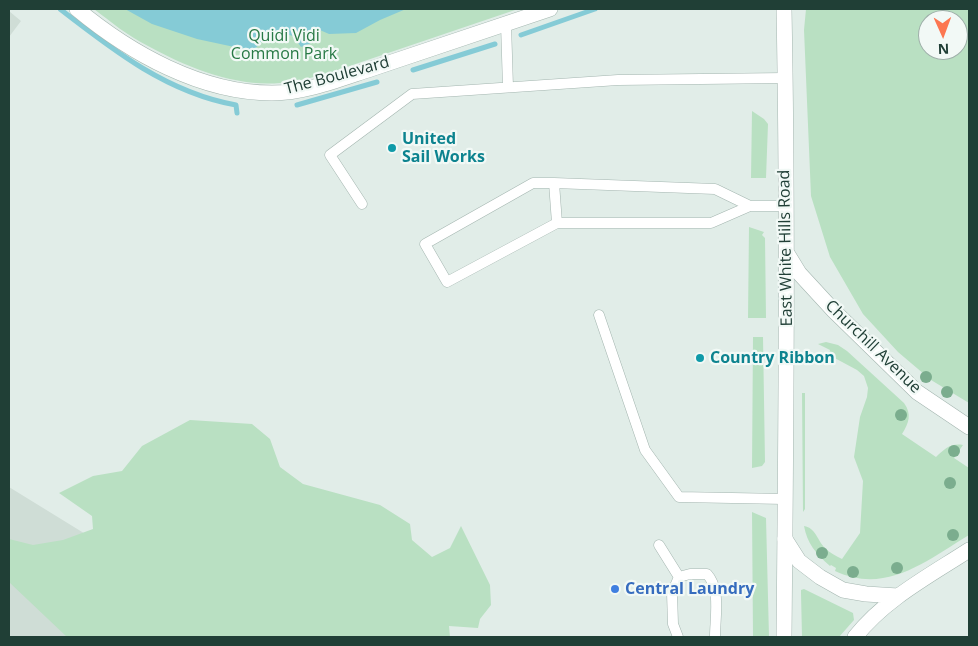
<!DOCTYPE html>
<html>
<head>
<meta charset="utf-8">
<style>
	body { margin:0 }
	#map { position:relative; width:978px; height:646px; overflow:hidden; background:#e1ede8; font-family:"Open Sans",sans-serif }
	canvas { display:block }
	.frame { position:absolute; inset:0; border:10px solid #203f36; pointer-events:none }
	.north { position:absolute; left:918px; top:10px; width:50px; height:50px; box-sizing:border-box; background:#f2f9f6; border:1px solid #9eafa9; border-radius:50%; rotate:178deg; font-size:14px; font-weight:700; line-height:20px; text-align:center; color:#203f36 }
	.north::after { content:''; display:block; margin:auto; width:18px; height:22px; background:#fc7751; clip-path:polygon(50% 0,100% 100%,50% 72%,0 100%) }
</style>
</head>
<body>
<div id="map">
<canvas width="978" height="646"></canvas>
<div class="frame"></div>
<div class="north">N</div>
</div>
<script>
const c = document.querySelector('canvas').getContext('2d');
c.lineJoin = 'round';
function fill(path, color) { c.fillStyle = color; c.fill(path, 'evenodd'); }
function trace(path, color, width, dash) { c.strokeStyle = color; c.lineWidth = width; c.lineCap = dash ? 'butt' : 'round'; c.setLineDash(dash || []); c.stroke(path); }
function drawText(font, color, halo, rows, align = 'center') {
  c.font = font + ' "Open Sans",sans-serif'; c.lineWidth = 4.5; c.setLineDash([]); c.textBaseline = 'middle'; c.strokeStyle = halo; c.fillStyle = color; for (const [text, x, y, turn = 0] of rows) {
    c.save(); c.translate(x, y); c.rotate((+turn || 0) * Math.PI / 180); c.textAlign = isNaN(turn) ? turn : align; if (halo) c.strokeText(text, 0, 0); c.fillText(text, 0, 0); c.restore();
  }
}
fill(new Path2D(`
	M9,11L21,21L9,37Z
	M9,487L139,567L168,637H9Z`), '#cfddd6');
fill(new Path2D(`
	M94,9H518L329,73C313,77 296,82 280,83C235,87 186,67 148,46C128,36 111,22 94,9Z
	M806,9H969V403L931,380L898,352L863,314L830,257L811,196L804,30ZM928,20H958V50H928Z
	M752,111L764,119L768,124L766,178H751Z
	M749,227L764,232L762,235L765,238L766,318H748Z
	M753,337H763L765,462L762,466L752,468Z
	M826,342L838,345L847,351L904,403C912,414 909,423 902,434L936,457C945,449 950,443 963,445L954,458L969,468V535C926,561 886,595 835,571L836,568L831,565L830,566C816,554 807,543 804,526C816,528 817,540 825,548C830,553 836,556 842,559L860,533L863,481L854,457L860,417L867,397L868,388L864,376L857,370L829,355L830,350L818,344Z
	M802,393H805V509L803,512Z
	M190,420L252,424L270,439L280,467L303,484L380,505L410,524L412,540L432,557L450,548L461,526L490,585L491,605L480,619L478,628L449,626L450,637H67L9,582V539L33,545L63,540L93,529L92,516L59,493L93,476L122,471L142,446Z
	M752,512L766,518L769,637H753Z
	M804,589L853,613L854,620L839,637H802L801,593V590Z`), '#b9e0c2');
fill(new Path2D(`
	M125,9H406L380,20L356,33L329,34L313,27L311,43L301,47L293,36L278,32L262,41L253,51L197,39L152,24Z`), '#85cbd6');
trace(new Path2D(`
	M60,9C114,51 168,93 236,105L237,113
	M521,35L595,9
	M413,70L495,44
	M297,105L377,82`), '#85cbd6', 5);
const service = new Path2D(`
	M506,24L508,87
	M554,183H533L425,244L447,282L557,223
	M362,204L330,155L412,94L618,80L785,78
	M750,206L715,189L554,183L557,223H711L750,206H786
	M599,315L645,450L679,497L785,499
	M659,545L679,577
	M678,637L673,624L672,593L679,577L690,574H707C721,589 715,617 715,637`);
const minor = new Path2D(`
	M788,255L799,273L834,311L917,392L969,427
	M785,539L799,561L820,577L843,590L866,594L898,596
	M855,637C885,599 929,576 969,550`);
const tertiary = new Path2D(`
	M77,9C130,53 201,93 272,93C305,93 340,79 371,69C431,49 491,29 550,9
	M784,637C786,428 788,218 784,9`);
trace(service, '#a3b5af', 11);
trace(minor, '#a3b5af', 16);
trace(tertiary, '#a3b5af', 16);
trace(service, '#fff', 10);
trace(minor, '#fff', 15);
trace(tertiary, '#fff', 15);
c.fillStyle = '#7bad8e';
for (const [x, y] of [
	[926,377],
	[947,392],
	[901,415],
	[954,451],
	[950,483],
	[953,535],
	[822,553],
	[897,568],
	[853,572]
]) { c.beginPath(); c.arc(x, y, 6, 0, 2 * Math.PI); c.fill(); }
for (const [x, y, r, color] of [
	[392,148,5,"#0f9aa8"],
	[700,358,5,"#0f9aa8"],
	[615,589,5,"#3f7fe0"]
]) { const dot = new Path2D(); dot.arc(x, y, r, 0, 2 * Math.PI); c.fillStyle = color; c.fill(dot); trace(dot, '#f2f9f6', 2); }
drawText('16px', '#277945', '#f2f9f6', [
	["Quidi Vidi",284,36],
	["Common Park",284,54]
]);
drawText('16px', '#203f36', '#f2f9f6', [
	["The Boulevard",337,76,-15],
	["East White Hills Road",786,248,-91],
	["Churchill Avenue",873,347,44]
]);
drawText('bold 16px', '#0d838f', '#f2f9f6', [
	["United",402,139],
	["Sail Works",402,157],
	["Country Ribbon",710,358]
], 'left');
drawText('bold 16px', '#366cbe', '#f2f9f6', [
	["Central Laundry",625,589]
], 'left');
</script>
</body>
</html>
